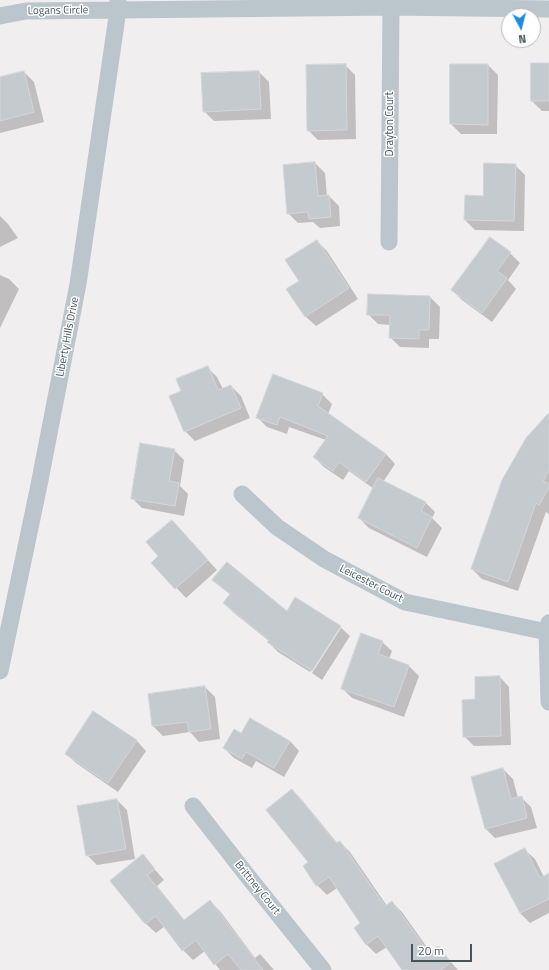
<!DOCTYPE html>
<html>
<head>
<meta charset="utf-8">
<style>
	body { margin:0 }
	#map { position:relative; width:549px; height:970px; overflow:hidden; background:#f1eeef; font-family:"Titillium Web",sans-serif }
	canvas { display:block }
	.north { position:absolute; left:501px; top:8px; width:40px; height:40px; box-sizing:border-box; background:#fff; border:1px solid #b5bbbe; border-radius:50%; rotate:173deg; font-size:11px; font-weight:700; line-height:16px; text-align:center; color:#46555c }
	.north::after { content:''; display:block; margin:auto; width:14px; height:18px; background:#188be2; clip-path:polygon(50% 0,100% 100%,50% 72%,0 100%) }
	.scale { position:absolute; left:411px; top:944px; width:61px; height:18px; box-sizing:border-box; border:2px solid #46555c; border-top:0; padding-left:5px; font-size:12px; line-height:14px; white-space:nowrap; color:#46555c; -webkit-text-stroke:3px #fff; paint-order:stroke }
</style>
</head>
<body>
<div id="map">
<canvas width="549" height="970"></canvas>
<div class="north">N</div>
<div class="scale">20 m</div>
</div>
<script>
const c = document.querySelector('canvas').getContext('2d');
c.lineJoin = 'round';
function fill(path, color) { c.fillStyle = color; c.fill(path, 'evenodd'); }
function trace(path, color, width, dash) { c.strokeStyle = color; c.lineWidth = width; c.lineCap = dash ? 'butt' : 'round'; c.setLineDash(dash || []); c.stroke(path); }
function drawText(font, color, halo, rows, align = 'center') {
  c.font = font + ' "Titillium Web",sans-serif'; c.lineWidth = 3; c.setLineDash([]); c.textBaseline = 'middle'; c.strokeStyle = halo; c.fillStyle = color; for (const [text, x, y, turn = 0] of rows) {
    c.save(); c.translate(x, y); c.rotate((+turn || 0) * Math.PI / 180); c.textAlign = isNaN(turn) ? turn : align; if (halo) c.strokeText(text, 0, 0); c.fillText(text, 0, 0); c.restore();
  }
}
fill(new Path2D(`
	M549,64V111H542L532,101Z
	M345,65L355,75L356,139L318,140L308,130Z
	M451,65H488L498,75L497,134H461L451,124Z
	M24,72L34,82L44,122L0,133V78Z
	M259,72L269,82L271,119L214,121L204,111L202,74Z
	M315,163L325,173L327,196H329L339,206L340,226L320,228L313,222L298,223L288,213Z
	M515,165L525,175L524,231L475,230L465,220L484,197Z
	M0,216L8,224L18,238L0,247Z
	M490,239L510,253L520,263L508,280L516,289L492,322L462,300L452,290Z
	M317,241L327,251L358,299L316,326L306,317L288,289L300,281Z
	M0,275L9,279L19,289L0,328Z
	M430,297L440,307L439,339H429V348L400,347L390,337L391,325L378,324L368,314Z
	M207,367L217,377L223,389L231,386L241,396L250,418L195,441L185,431L182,392Z
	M322,394L332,404L328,414L386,454L395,464L383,482L425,502L435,512L432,518L442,528L427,557L369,528L359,518L374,489L349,471L343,480L324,467L314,457L326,440L289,427L287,434L267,427L257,417Z
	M549,414V514L546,512L518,591L482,579L472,569Z
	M174,450L184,460L180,486L188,494L184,516L142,508L132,498Z
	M172,521L217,570L186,598L153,563L160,556Z
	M214,580L287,612L340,627L350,636L322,680L312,673L341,628H338L310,672L278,652L268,642L269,641L234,613L224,603L231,595Z
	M382,642L392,651L389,659L409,666L419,676L404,717L352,698L342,688Z
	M500,677L509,687L511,745L474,746L464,736L476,700Z
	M205,687L215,697L220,739L199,742L190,732L163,736L153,726Z
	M94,712L137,741L146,751L118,792L76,763L66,754Z
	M290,741L299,751L284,777L256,761L252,768L234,758L224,748Z
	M503,769L513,779L518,798L521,797L531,807L537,828L495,838L486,829Z
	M292,790L302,800L338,844L340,842L350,852L387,906L392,902L402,912L431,953L437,947L458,970H403L387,947L376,954L366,944L362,923L337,888L327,895L317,885L310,862Z
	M117,800L127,810L135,859L97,865L87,855Z
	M525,850L535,859L544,877L549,875V913L530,923L520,913Z
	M143,856L164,880L157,886L185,921L210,901L220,911L255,958L260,954L274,970H220L205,951L193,960L183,950L165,926L156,933L146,924L111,881Z`), '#0003');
const building = new Path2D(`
	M531,63H549V101H531Z
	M346,64L347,130L307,131L306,65Z
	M450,64H488V125L450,124Z
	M24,71L34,112L0,121V77Z
	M259,71L261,109L203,112L201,73Z
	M315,162L318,196L329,195L331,217L309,219L308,212L287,214L283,165Z
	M484,163L516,164L514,221L464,220L465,195L483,196Z
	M490,237L511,252L497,271L507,278L482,313L451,290Z
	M317,240L349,288L305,317L286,289L299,281L285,260Z
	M368,294L430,296L429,330H419V339L389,338L390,315H367Z
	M208,366L218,390L231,385L241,408L184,432L169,396L181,391L176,379Z
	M273,374L323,393L318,406L386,454L366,482L339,462L333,471L313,457L328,436L280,417L277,425L256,418Z
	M549,413V470L543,481L549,484V488L539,505L536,503L508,582L471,569L502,480L526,438Z
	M140,443L175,449L169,481L179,483L175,506L131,499Z
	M378,478L426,502L421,511L432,517L417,548L358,518Z
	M172,520L208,560L175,589L151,563L158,556L146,542Z
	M227,562L287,611L295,597L341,626L312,671L267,642L269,640L223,603L230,594L212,580Z
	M361,633L383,641L378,654L409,665L394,707L341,689Z
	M500,676L501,736L463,737L462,700L475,699V677Z
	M205,686L211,729L189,732L187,722L152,726L148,694Z
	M93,711L137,740L108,783L65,754Z
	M250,718L290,741L274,768L246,752L242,759L223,748L234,729L241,733Z
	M503,768L511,799L522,796L527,818L485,829L471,777Z
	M292,789L336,843L340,841L385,906L392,901L429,953L438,946L451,962L441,970H402L378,936L366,945L354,928L360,923L329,877L316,886L303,866L308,862L266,810Z
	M117,799L126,849L86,856L77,806Z
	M525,848L540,878L549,873V899L520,913L494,864Z
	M143,854L155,869L147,875L184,920L210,900L263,970H241L228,954L214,965L196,940L182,951L156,916L145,924L110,881Z`);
fill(building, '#c5cace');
trace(building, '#d2d6da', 1);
trace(new Path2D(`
	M0,16L26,11L118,10L391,7L549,9
	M389,242L391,7
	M242,494L277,527L324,559L405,602L547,632
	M549,623L547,632L549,702
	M0,671L39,485L78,284L118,10V0
	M193,806L246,874L323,970`), '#bac5cc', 17);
drawText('11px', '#46555c', '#fff', [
	["Logans Circle",58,11,-1],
	["Drayton Court",390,124,-90],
	["Liberty Hills Drive",68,337,-79],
	["Leicester Court",371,584,27],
	["Brittney Court",257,888,51]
]);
</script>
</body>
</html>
